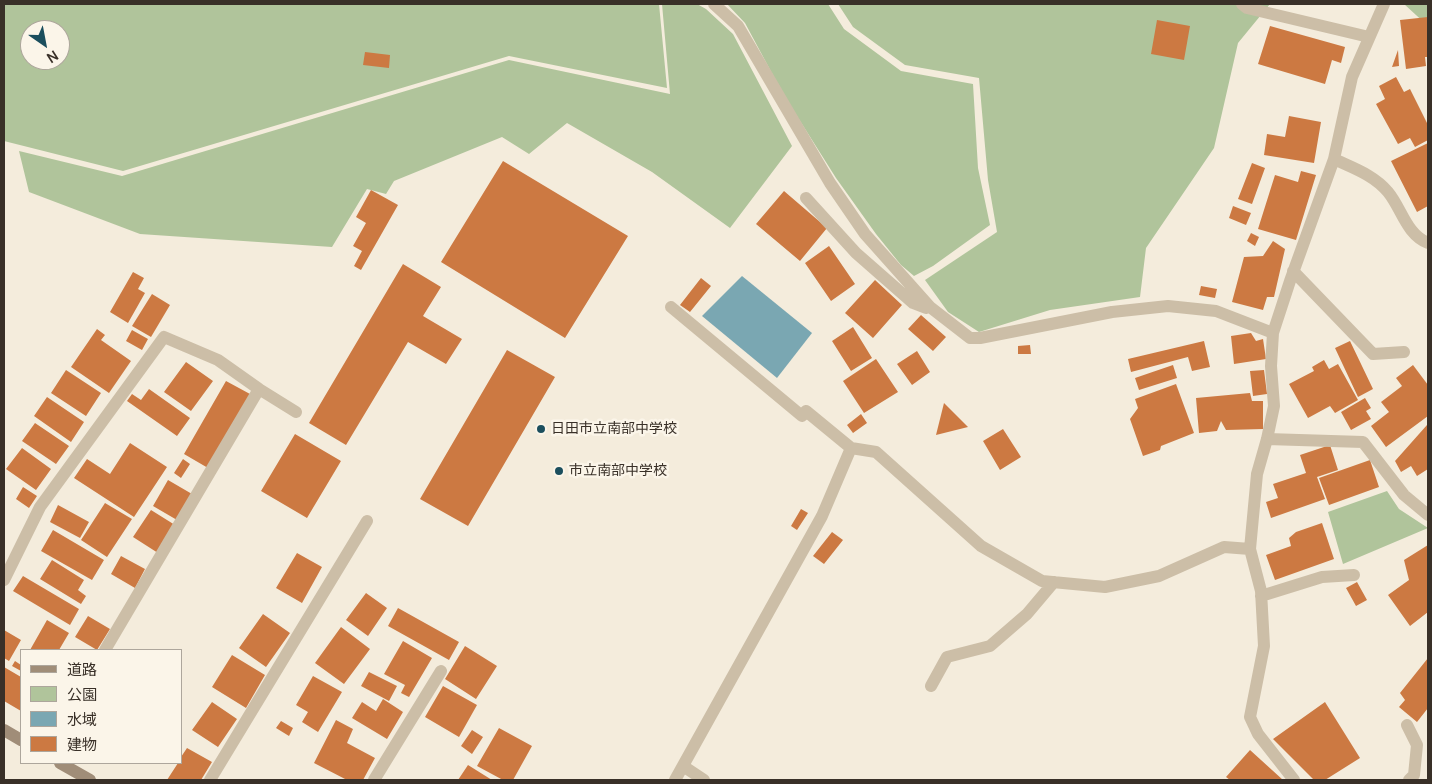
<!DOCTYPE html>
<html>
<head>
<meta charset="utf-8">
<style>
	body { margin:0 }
	#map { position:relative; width:1432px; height:784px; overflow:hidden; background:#f4ecdc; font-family:Manrope,"Noto Sans JP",sans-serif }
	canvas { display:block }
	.frame { position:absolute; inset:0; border:5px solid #393028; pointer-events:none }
	.legend { position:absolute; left:20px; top:649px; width:162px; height:115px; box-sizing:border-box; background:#fbf5e9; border:1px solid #ada69c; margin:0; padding:6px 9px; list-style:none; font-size:15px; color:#393028 }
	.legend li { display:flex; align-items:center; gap:10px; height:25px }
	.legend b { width:25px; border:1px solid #ada69c }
	.north { position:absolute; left:20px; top:20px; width:50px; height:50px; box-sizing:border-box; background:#fbf5e9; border:1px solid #ada69c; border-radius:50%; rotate:147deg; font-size:14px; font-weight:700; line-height:20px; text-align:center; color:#393028 }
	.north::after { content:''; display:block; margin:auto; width:18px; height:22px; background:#1b4e5d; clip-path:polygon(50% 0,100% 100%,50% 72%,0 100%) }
</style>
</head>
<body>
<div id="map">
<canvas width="1432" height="784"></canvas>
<div class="frame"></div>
<ul class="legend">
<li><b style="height:6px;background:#a08d78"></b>道路</li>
<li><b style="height:14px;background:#b0c49b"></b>公園</li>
<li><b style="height:14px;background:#7aa7b2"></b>水域</li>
<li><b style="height:14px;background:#cc7942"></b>建物</li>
</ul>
<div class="north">N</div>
</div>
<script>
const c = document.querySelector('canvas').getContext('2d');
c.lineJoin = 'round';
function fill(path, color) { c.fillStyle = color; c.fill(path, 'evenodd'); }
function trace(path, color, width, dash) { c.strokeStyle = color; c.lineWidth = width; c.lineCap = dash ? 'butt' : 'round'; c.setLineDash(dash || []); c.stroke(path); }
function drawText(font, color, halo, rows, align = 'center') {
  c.font = font + ' Manrope,"Noto Sans JP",sans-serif'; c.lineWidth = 5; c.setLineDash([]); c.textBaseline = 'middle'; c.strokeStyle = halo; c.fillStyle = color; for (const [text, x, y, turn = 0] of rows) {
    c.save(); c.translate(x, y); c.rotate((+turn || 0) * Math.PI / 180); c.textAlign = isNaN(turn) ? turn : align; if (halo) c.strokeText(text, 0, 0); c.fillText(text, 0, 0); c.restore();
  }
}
fill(new Path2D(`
	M4,4H659L667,88L509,56L123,171L4,141ZM30,30H60V60H30Z
	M662,4H697L706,9L733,34L792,146L730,228L652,172L567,123L529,154L502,137L394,181L386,194L367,189L332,247L140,234L29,192L19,151L122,176L509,60L670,94Z
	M727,4H828L844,29L901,71L973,84L978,168L990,225L933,266L914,276L901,265L876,234L836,178L783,94L745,23Z
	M838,4H1270L1238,43L1214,148L1146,248L1140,297L1050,310L979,332L948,312L925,280L997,232L988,180L979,78L905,65L853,27Z
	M1404,4H1428V26Z
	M1387,491L1399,509L1428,528L1343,564L1328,512Z`), '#b0c49b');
fill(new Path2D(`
	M742,276L812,333L777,378L702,316Z`), '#7aa7b2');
fill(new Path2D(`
	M1428,17V57H1425L1426,66L1406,69L1400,20Z
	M1157,20L1190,26L1184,60L1151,54Z
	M1270,26L1345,47L1341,63L1332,60L1325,84L1258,64Z
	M1398,50L1399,66L1392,67Z
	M365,52L390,55L389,68L363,65Z
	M1396,77L1404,92L1410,89L1428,125V140L1415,147L1410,138L1398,144L1376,104L1385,99L1379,86Z
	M1289,116L1321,122L1314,163L1264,155L1267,134L1285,137Z
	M1428,143V206L1417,212L1391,161Z
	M503,161L628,236L565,338L441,262Z
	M1252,163L1265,168L1252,204L1238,199Z
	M1301,171L1316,175L1296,240L1258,229L1275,175L1298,182Z
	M371,190L398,205L361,270L354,266L362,251L353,246L366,223L356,217Z
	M784,191L827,228L800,261L756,224Z
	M1233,206L1251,213L1246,225L1229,218Z
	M1251,233L1259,237L1255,246L1247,241Z
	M1273,241L1285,249L1274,297H1267L1263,310L1232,302L1244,257L1263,256Z
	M829,246L855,284L831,301L805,263Z
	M403,264L441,287L423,316L462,339L446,364L408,342L346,445L309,423Z
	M133,272L144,278L138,289L145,293L128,323L110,312Z
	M701,278L711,286L690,312L680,305Z
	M875,280L902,305L873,338L845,313Z
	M1201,286L1217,289L1215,298L1199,295Z
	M152,294L170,305L151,337L132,326Z
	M921,315L946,337L933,351L908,329Z
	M853,327L872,358L851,371L832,341Z
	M97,329L105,335L101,340L131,361L109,393L71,367Z
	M132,330L148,339L142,350L126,341Z
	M1251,333L1256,341L1263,339L1266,359L1234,364L1231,336Z
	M1204,341L1210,367L1192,371L1188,357L1131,372L1128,359Z
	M1350,341L1373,389L1358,397L1335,348Z
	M1030,345L1031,354H1018V346Z
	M507,350L555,377L468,526L420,499Z
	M917,351L930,372L912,385L897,364Z
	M876,359L898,392L864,413L843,381Z
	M1324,360L1329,369L1338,364L1358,400L1335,413L1330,406L1308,418L1289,384L1314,371L1312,367Z
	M186,362L213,381L191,411L164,392Z
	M1173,365L1177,378L1139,390L1135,378Z
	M1413,365L1428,385V416L1386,447L1371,426L1389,412L1381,402L1402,386L1396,378Z
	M66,370L101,393L86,416L51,393Z
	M1264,370L1267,394L1253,396L1250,371Z
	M226,381L250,394L208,468L184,454Z
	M1176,384L1194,433L1161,446L1160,450L1143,456L1130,419L1138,408L1135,399Z
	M149,389L190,418L177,436L127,401L132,394L141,400Z
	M1250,393L1252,401H1263V429L1226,430L1221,421L1217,431L1199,433L1196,398Z
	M47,397L84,422L71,442L34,416Z
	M1365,398L1371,408L1366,411L1371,419L1351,430L1341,412Z
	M944,403L968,427L936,435Z
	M861,414L867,423L853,433L847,425Z
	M35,423L69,446L56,464L22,441Z
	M1427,425L1428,427V469L1417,476L1411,466L1401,472L1395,461Z
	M1003,429L1021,457L1000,470L983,441Z
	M295,434L341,461L307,518L261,491Z
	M130,443L167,467L134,517L74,478L87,459L110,474Z
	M1330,445L1338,470L1317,477L1325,499L1271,518L1266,502L1278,498L1273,484L1306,473L1300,455Z
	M22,448L51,469L36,490L6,469Z
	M183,459L190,464L181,478L174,473Z
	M1370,460L1379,487L1329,505L1319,478Z
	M168,480L192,494L177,520L153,506Z
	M23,487L37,496L29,508L16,499Z
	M105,503L132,519L107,557L81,540Z
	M58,505L89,522L80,538L50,522Z
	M801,509L808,513L797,530L791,526Z
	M151,510L175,525L158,553L133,537Z
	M1322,523L1334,559L1275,580L1266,555L1291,546L1289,538L1296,532Z
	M53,530L104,560L92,580L41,551Z
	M832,532L843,540L824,564L813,556Z
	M1428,545V612L1410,626L1388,595L1409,580L1404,560Z
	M297,553L322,567L302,603L276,588Z
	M121,556L145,569L135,588L111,574Z
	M52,560L84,580L78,590L86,596L81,604L40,579Z
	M23,576L79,609L70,625L13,591Z
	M1357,582L1367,600L1356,606L1346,588Z
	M366,593L387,608L368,636L346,620Z
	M398,608L459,642L449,660L388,626Z
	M263,614L290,633L266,667L239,648Z
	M88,616L110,629L97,650L75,637Z
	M47,620L69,633L59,650H30Z
	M341,627L370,649L344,684L315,663Z
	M4,630L21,640L9,661L4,658Z
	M403,641L432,658L409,697L401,693L405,685L384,674Z
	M465,646L497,666L476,699L445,679Z
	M232,655L265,675L246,708L212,687Z
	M1428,658V708L1417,722L1399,707L1405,700L1400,693Z
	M15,661L21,665V671L12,666Z
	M4,667L21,677V711L4,701Z
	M369,672L397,686L389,701L361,686Z
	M313,676L342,692L318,732L302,722L308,712L296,705Z
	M443,686L477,705L459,737L425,717Z
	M383,699L403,712L387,739L352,718L362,702L376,711Z
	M212,702L237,719L218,747L192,730Z
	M1325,702L1360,758L1325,780H1314L1273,739Z
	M336,720L353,729L347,743L375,758L363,780H347L314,763Z
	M281,721L293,728L289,736L276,728Z
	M499,728L532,746L513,780H503L477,766Z
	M472,730L483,737L472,754L461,746Z
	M187,748L212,762L201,780H167L178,763H181V757Z
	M1250,750L1283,780H1230L1226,777Z
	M468,765L492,780H458Z`), '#cc7942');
trace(new Path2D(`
	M714,4L738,26L830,183L865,234L930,307L970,338H980L1112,312L1168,306L1216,311L1273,333
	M1242,4L1247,8L1369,37
	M1334,159C1353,168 1374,175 1388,192C1402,209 1406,234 1428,243
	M806,198L856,253L913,303L926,308L930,307
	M1293,271L1373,354L1404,352
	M671,307L802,416L806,411L851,448L876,452L981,546L1042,581L1105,587L1159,576L1224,547L1250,549
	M259,389L296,412
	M1267,439L1363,442L1404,495L1428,515
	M4,580L40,507L164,337L218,360L259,389L105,650
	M1261,596L1322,577L1354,575
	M931,686L947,657L990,646L1027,614L1054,582
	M1407,725L1417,745L1414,775L1409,780
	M683,766L704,780
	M210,780L367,521
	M374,780L441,671
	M675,780L822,516L851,448
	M1294,780L1258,734L1250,717L1264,646L1261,591L1250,549L1257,474L1267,439L1274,406L1271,366L1273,333L1290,281L1334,159L1352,77L1384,4`), '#ccbea7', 12);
trace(new Path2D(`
	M4,730L21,740
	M60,763L90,780`), '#a08d78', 12);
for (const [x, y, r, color] of [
	[541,429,5,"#1b4e5d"],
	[559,471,5,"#1b4e5d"]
]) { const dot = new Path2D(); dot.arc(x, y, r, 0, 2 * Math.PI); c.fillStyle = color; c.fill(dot); trace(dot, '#fbf5e9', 2); }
drawText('14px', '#393028', '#fbf5e9', [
	["日田市立南部中学校",551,429],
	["市立南部中学校",569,471]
], 'left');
</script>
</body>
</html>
